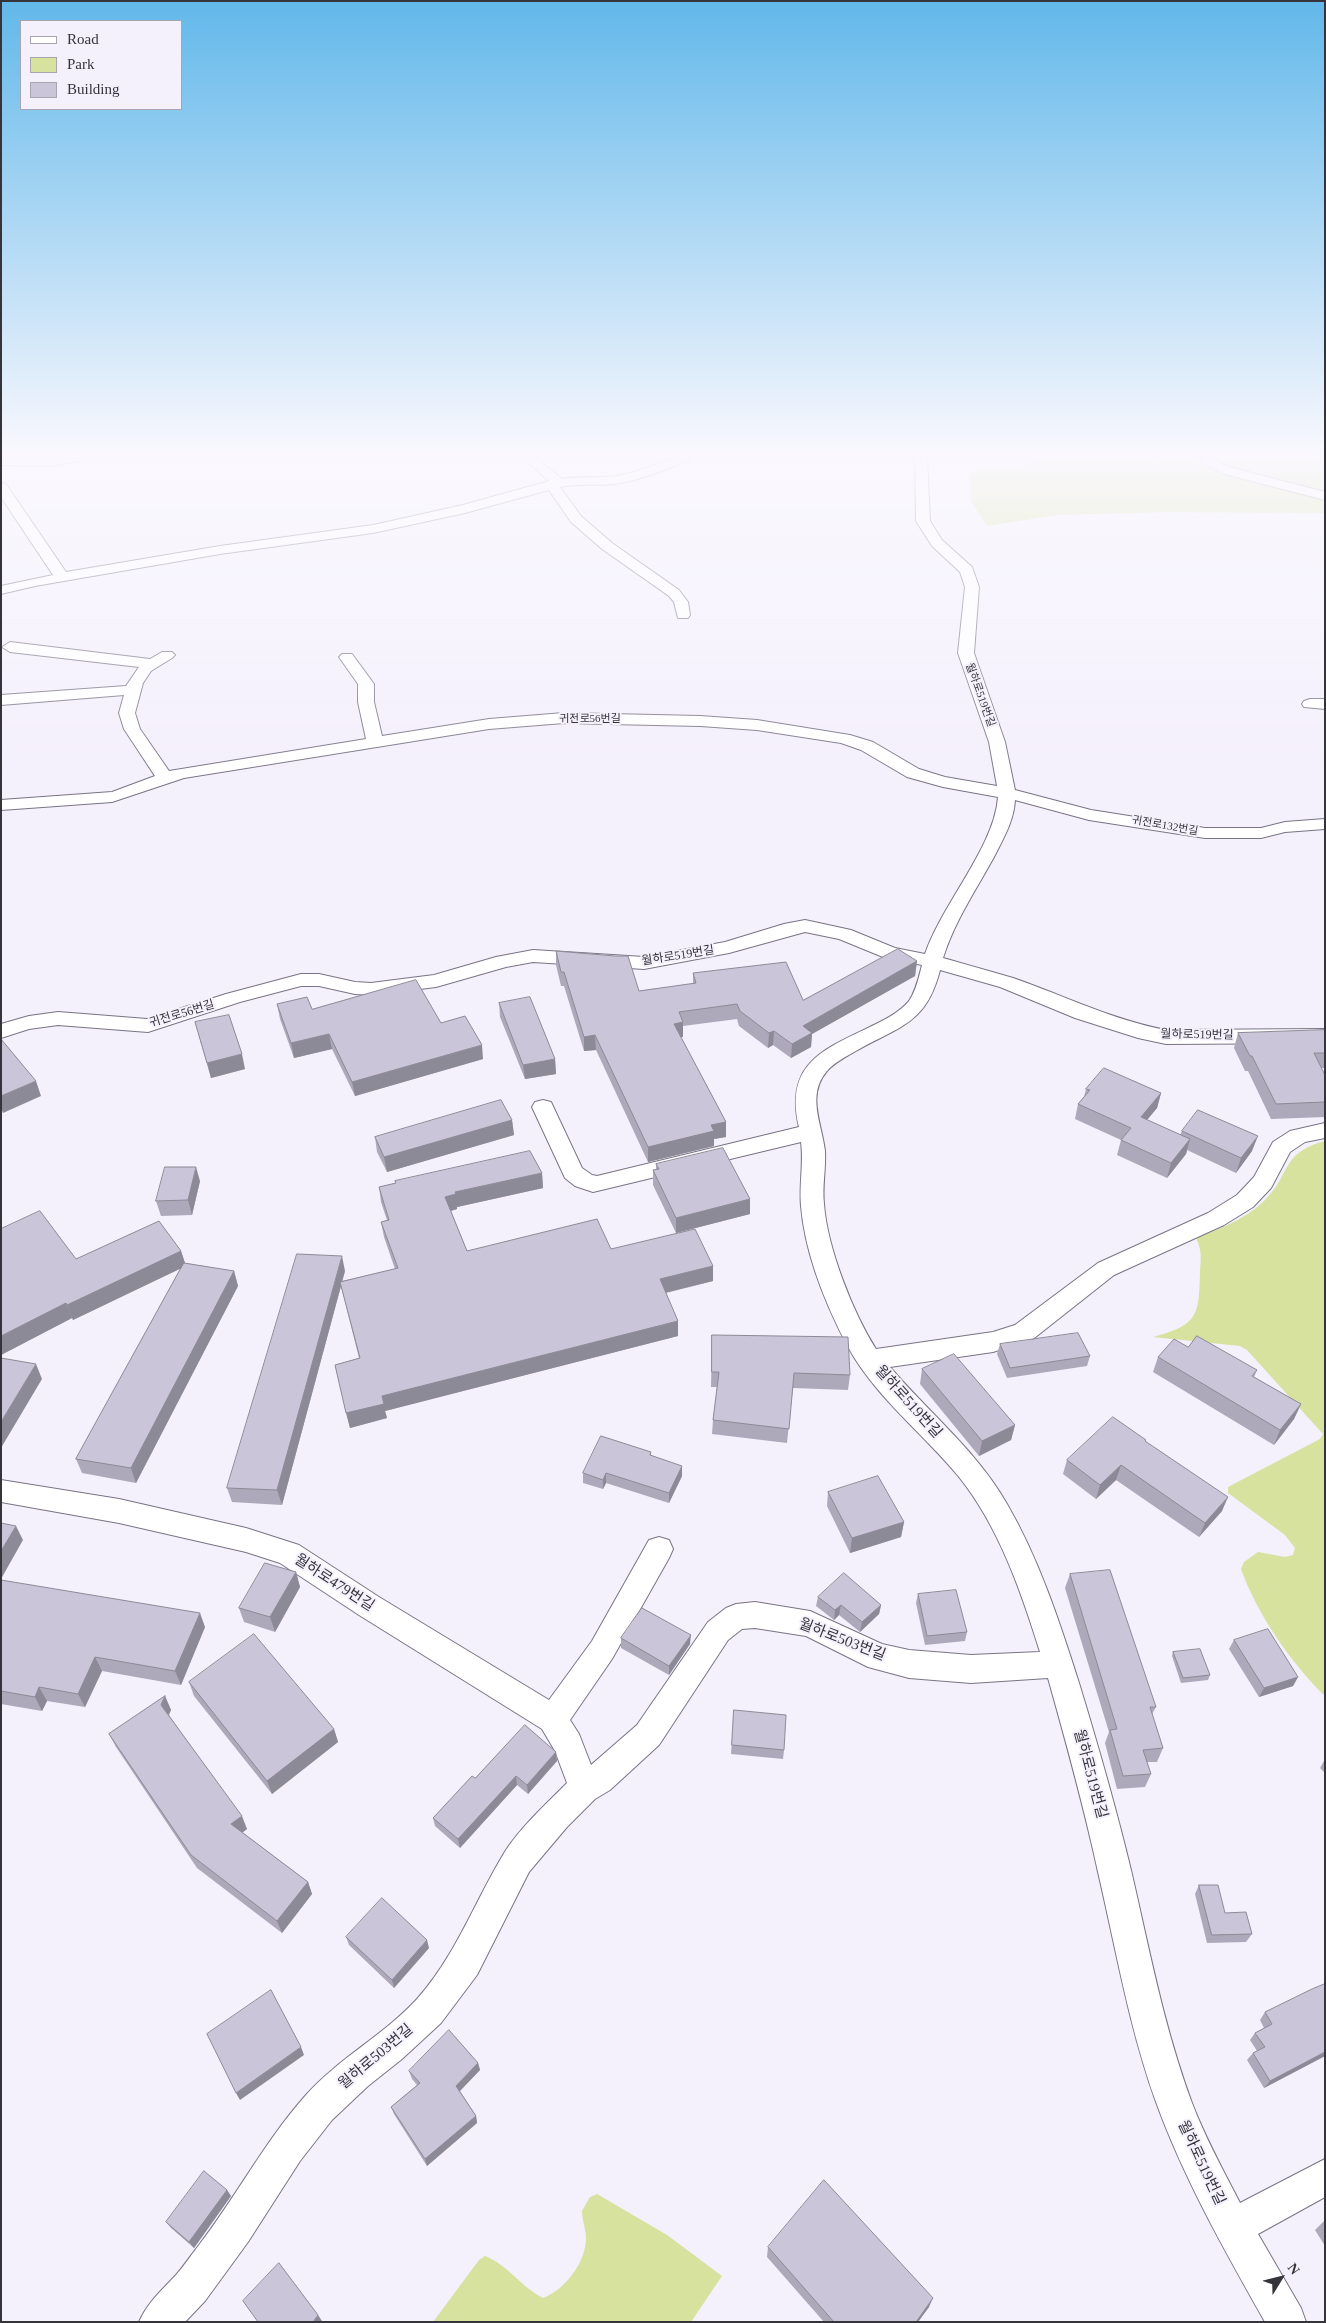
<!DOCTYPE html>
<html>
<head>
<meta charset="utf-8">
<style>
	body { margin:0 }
	#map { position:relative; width:1326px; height:2323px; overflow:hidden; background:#f4f0fc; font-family:"Times New Roman",serif }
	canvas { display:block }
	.frame { position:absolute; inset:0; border:2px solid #36343b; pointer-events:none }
	.legend { position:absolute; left:20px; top:20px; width:162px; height:90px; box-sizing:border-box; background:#f4f0fc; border:1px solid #a8a5af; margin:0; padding:6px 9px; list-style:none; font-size:15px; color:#36343b }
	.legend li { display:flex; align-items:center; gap:10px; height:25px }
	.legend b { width:25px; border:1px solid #a8a5af }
	.north { position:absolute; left:1256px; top:2253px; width:50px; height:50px; -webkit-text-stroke:4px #f4f0fc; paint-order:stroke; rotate:54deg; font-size:14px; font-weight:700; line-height:20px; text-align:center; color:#36343b }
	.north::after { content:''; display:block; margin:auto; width:18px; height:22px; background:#36343b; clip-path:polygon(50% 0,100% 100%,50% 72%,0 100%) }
</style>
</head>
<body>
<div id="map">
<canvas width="1326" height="2323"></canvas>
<div class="frame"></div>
<ul class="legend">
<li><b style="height:6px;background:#fff"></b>Road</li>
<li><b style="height:14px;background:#d6e29d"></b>Park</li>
<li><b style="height:14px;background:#cac5d8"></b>Building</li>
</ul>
<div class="north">N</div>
</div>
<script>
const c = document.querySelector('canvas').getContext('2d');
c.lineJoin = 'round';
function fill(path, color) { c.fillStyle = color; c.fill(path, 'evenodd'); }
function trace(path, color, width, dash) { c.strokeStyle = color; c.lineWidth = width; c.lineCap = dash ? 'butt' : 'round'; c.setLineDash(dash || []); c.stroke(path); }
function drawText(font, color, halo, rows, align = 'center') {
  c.font = font + ' "Times New Roman","Noto Sans KR",serif'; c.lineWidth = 4; c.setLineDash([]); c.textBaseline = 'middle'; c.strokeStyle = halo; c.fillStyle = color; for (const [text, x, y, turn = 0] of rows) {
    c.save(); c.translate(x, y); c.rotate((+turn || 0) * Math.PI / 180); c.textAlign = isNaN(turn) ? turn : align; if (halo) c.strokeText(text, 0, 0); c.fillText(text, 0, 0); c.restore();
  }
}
fill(new Path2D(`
	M1049,458H1135L1149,463L1165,461L1171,458H1325V513L1166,512L1057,515L987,526L971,501L969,472L1025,465Z
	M1325,1141V1696C1291,1663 1257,1614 1241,1569L1244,1562L1258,1552L1285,1557L1293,1555L1295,1548L1285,1535L1228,1493V1487L1320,1439L1323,1434L1247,1350L1240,1346L1153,1337C1198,1325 1199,1316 1200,1272C1201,1258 1202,1250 1196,1238C1221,1228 1244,1220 1264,1201C1292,1174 1280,1153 1325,1141Z
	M597,2194L667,2235L722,2276L691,2322H433L479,2260L485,2256C508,2265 521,2287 543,2298C565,2290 586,2262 586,2238C586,2229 582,2221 582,2211L590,2197Z`), '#d6e29d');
const minor = new Path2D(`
	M1,458H81L79,461L52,466L1,465Z
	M523,458H536L562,479C580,476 598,478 616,476C642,472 663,458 690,458L688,461C665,469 640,481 614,484C596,486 578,483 560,487L581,516L612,543L679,590L688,602L690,615L688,618H678L674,602L669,596L602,549L571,522L549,490L465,513L373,533L220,554L35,586L1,594V586L53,575L1,497V483L6,484L66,572L220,546L373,525L463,505L549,481Z
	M915,458H927L930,521L942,540L972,567L979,587L974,653L1005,742L1015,790L1091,810L1205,828H1261L1285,822L1325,819V829L1285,832L1261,838H1205L1089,820L1015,800C1014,821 1003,839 994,857C976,890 954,922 943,958C967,965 990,971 1013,978C1065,996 1113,1020 1166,1030L1325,1029V1043L1166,1044L1138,1038L1075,1018L1000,987L940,970C926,1025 899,1026 854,1052C845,1057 834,1063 827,1071C806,1095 822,1124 825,1151C826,1169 822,1186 824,1204C827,1247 853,1313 876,1349L993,1332L1015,1325L1098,1263L1208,1213L1237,1195L1254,1177L1273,1142L1290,1131L1325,1123V1138L1305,1142L1290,1152L1271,1188L1253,1207L1224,1225L1114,1275L1033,1339L993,1352L890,1367C929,1413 977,1451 1007,1504C1039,1559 1060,1623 1079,1683C1098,1745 1116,1808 1131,1870C1149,1948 1164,2028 1192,2103C1205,2137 1223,2170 1240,2203L1325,2159V2197L1258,2234L1301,2308L1306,2322H1265C1225,2251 1184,2179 1156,2102C1129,2027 1116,1949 1098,1872C1084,1807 1066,1742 1048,1678L971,1683L909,1678L868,1667L806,1636L755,1628L742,1629L728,1640L659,1745L610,1790L595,1799L567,1827L529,1872L477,1975L441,2023L402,2059L368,2086L332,2120L300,2161L248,2242L205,2301L185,2322H139C147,2303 162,2290 176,2275C184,2266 191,2255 199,2245C236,2197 265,2141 306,2095C339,2058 384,2035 417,1999C457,1954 475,1900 506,1850C522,1826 546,1804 567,1783L555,1751L542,1729L359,1615L280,1563L246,1552L119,1523L1,1502V1480L119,1499L246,1528L299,1545L379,1597L549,1700L592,1641L649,1540L659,1537L669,1540L673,1549L669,1558L612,1659L570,1720L579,1734L591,1765L637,1725L708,1622L726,1608L736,1604L755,1602L810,1611L882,1644L909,1650L971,1655L1040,1652C1021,1591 999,1527 959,1477C923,1433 874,1396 847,1345C825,1303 805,1253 801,1206C799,1184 804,1163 801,1142L593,1192L575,1186L565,1178L532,1107L535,1102L543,1100L551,1102L582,1168L592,1175L597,1176L799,1127C784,1063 824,1049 874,1025C886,1019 900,1012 909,1001C916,991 919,977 922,965L883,957L839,939L805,932L729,953L644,969L533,962L506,967L436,987L371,995L355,994L319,986H301L240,1002L148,1032L58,1025L29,1029L1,1038V1024L29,1016L58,1012L147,1019L226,994L301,974H319L355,982L371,983L434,975L496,957L533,950L644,957L725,942L784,924L805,920L851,930L895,948L925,954C942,904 995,846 998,797L943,787L907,777L861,750L841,743L757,730L700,726L564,723L489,729L184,778L112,802L1,810V800L112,792L155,776L124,729L119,713L124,695L1,705V695L126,686L139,667L10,652L2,647L10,642L150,659L162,652H172L175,655L172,658L151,671L143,683L135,713L140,729L169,771L366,739L358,702V684L339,657L342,654H352L374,684V702L382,736L489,719L564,713L700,716L757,720L850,735L873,742L919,769L945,777L997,786L989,742L958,653L965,587L960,572L932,546L916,521Z
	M1194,458H1209L1229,467L1325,492V500L1221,473Z
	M1310,699H1325V709L1304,707L1302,704L1304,701Z`);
trace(minor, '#797485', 2);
fill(minor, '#fff');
fill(new Path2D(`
	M556,951L639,991L693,984V973L803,1000L917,961L915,976L812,1034L811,1047L791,1058L773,1045L768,1048L739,1026L737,1019L683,1026V1037H681L726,1122V1137L714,1139V1146L648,1162L596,1050L584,1051L564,986H561L556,965Z
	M499,1003L555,1059L556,1074L525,1079L500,1017Z
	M277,1004L312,1009L441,1023L483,1059L355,1096L332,1049L294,1058L280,1019Z
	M195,1022L245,1069L211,1078Z
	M1325,1030V1068H1321L1325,1075V1117L1271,1119L1248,1071H1245L1234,1048L1238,1033Z
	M1086,1089L1161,1093L1157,1108L1147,1120L1180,1135L1182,1131L1252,1151L1236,1173L1187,1150L1186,1154L1167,1178L1117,1155L1121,1140L1075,1119L1078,1104L1084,1097Z
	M512,1120L514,1135L387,1172L377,1152L375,1137Z
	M656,1164L750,1199V1214L676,1233L653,1185V1170L656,1169Z
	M542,1173L543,1188L457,1207V1209L451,1211L467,1251L611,1249L713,1266V1281L666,1293L678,1336L385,1411L387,1418L350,1428L335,1365L359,1358L341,1286L282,1505L232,1502L227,1488L345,1271L342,1281L395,1269L384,1237L381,1222L387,1220L381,1202L379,1187L396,1183L395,1181Z
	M200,1181L192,1215L161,1216L156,1201Z
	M181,1251L185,1263L234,1271L238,1286L136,1483L82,1473L76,1459L181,1268L73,1320L72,1318L1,1355L76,1259Z
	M712,1335L850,1375L848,1390L793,1388L787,1443L712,1434L713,1420L717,1387H711Z
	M1000,1344L1090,1356L1087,1366L1007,1378L997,1354Z
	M1188,1347L1257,1370L1254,1377L1301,1404L1294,1419L1274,1445L1153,1372L1158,1357Z
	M922,1369L1015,1425L1011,1440L979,1456L920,1384Z
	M1146,1442L1222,1511L1199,1537L1116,1480L1096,1499L1063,1474L1067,1460Z
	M651,1452V1455L682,1476L669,1503L606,1483L603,1489L583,1483V1473Z
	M828,1492L904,1522L901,1537L850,1553L827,1506Z
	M296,1572L300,1587L275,1632L244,1622L239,1608Z
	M1070,1574L1156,1707L1152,1714L1163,1748L1157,1762H1147L1151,1774L1145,1787L1117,1789L1105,1743L1109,1732L1065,1588Z
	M1,1580L205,1627L181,1685L102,1671L85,1707L47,1701L42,1711L1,1704Z
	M918,1594L967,1632L965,1641L925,1645L916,1603Z
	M818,1597L881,1605L879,1614L860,1632L839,1615L834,1620L816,1606Z
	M621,1638L690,1644L669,1675L621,1648Z
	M1234,1640L1298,1677L1293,1686L1259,1697L1229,1649Z
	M1173,1652L1210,1675L1208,1680L1181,1683L1172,1656Z
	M189,1682L334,1729L338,1742L272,1794L194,1696Z
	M165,1696L171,1710L169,1715L247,1829L242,1832L308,1882L312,1894L282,1933L197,1868L116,1747L109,1734Z
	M734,1710L784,1750L783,1759L731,1754Z
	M556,1752L557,1761L528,1794L517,1785L460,1848L435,1826L433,1818L475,1778Z
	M1325,1759V1773L1320,1768Z
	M1199,1885L1225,1913L1252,1934L1246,1942L1207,1943L1195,1894Z
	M346,1937L429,1948L394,1988L349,1945Z
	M1265,2012L1325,2056L1264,2088L1247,2060L1253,2053L1257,2051L1250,2040L1255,2033L1264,2028L1260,2020Z
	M478,2063L480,2070L460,2091L476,2116L477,2123L427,2166L394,2114L391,2107L417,2085L412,2079L409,2071Z
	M227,2190L231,2196L194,2248L171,2228L166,2222Z
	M1325,2220V2246L1315,2230Z
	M768,2247L929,2307L918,2322H824L767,2257Z`), '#aea9ba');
fill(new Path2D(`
	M917,961L915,976L812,1034L811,1047L791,1058L792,1044L803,1026Z
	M683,1022V1037L673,1038L674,1024Z
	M774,1031L773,1045L768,1048L769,1033Z
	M329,1034L332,1049L294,1058L291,1043Z
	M595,1035L596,1050L584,1051V1037Z
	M482,1045L483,1059L355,1096L352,1082Z
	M242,1054L245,1069L211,1078L207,1063Z
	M555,1059L556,1074L525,1079L523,1065Z
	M36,1081L41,1096L3,1113L1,1108V1096Z
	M1161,1093L1157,1108L1137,1132L1141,1117Z
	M512,1120L514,1135L387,1172L384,1157Z
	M726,1122V1137L714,1139V1146L648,1162V1147L711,1125Z
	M1258,1136L1252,1151L1236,1173L1241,1158Z
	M1190,1139L1186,1154L1167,1178L1171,1163Z
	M196,1167L200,1181L192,1215L188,1200Z
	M542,1173L543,1188L457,1207V1209L447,1212L445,1197L455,1192Z
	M750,1199V1214L676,1233V1218Z
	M181,1251L186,1266L73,1320L67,1305Z
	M342,1256L345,1271L282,1505L277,1490Z
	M713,1266V1281L660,1294V1279Z
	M234,1271L238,1286L136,1483L131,1468Z
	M66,1303L72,1318L1,1355V1336Z
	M678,1321V1336L385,1411L387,1418L350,1428L346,1413L382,1396Z
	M36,1364L42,1379L1,1448V1422Z
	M1301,1404L1294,1419L1274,1445L1280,1430Z
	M1015,1425L1011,1440L979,1456L982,1441Z
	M1121,1465L1116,1480L1096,1499L1100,1485Z
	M682,1466V1476L669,1503V1493Z
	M606,1473V1483L603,1489V1480Z
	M1228,1497L1222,1511L1199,1537L1205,1523Z
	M904,1522L901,1537L850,1553L852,1538Z
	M16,1526L23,1540L1,1579V1551Z
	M296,1572L300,1587L275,1632L270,1617Z
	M841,1605L839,1615L834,1620L835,1610Z
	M881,1605L879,1614L860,1632L862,1622Z
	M200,1613L205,1627L181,1685L175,1671Z
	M691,1635L690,1644L669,1675V1666Z
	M95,1657L102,1671L85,1707L78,1694Z
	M1298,1677L1293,1686L1259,1697L1264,1688Z
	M39,1687L47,1701L42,1711L35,1697Z
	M165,1696L171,1710L167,1718L161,1705Z
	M334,1729L338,1742L272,1794L267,1781Z
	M556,1752L557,1761L528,1794L527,1785Z
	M516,1776L517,1785L460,1848L458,1839Z
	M242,1816L247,1829L237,1837L231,1824Z
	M308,1882L312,1894L282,1933L277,1921Z
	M427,1940L429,1948L394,1988L392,1980Z
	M301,2047L304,2055L240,2100L236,2093Z
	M1325,2052V2056L1264,2088L1270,2081Z
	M478,2063L480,2070L458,2093L456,2086Z
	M476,2116L477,2123L427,2166L425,2159Z
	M227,2190L231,2196L194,2248L189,2242Z
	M933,2298L929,2307L918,2322H916Z
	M318,2315L322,2321L321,2322H313Z`), '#8d8a97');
const building = new Path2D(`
	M898,949L917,961L803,1026L812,1033L792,1044L774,1031L769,1033L740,1011L737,1004L679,1012L683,1022L674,1024L726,1122L711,1125L714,1131L648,1147L595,1035L584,1037L564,972H561L556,951L615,956H628L639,991L696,983L693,973L786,962L803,1000Z
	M416,980L441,1023L465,1016L482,1045L352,1082L329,1034L291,1043L277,1004L307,997L312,1009Z
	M530,997L555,1059L523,1065L499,1003Z
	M229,1015L242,1054L207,1063L195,1022Z
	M1325,1030V1053H1314L1325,1075V1102L1276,1104L1252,1056H1250L1238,1033Z
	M1,1039L36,1081L1,1096Z
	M1104,1068L1161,1093L1141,1117L1190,1139L1171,1163L1121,1140L1131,1128L1078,1104L1090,1090L1086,1089Z
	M501,1100L512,1120L384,1157L375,1137Z
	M1198,1110L1258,1136L1241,1158L1182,1131Z
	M723,1148L750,1199L676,1218L653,1170L659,1169L656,1164Z
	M530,1151L542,1173L455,1192L456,1194L445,1197L467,1251L597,1219L611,1249L695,1229L713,1266L660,1279L678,1321L382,1396L384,1404L346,1413L335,1365L360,1358L340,1282L398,1268L381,1222L389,1220L379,1187L396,1183L395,1181Z
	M165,1167H196L188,1200L156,1201Z
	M40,1211L76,1259L159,1221L181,1251L67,1305L66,1303L1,1336V1229Z
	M297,1254L342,1256L277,1490L227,1488Z
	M184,1263L234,1271L131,1468L76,1459Z
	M1078,1333L1090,1356L1010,1368L1000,1344Z
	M712,1335L848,1337L850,1375L794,1373L789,1429L713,1420L719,1372H712Z
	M1197,1336L1257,1370L1252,1376L1301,1404L1280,1430L1158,1357L1174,1339L1188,1347Z
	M954,1354L1015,1425L982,1441L922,1369Z
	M1,1358L36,1364L1,1422Z
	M1113,1417L1146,1440L1145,1441L1228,1497L1205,1523L1121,1465L1100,1485L1067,1460Z
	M601,1436L651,1452L650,1455L682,1466L669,1493L606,1473L603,1480L583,1473Z
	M878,1476L904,1522L852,1538L828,1492Z
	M1,1523L16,1526L1,1551Z
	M265,1563L296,1572L270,1617L239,1608Z
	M1110,1570L1156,1707H1150L1163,1748L1143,1750L1151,1774L1123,1776L1110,1730L1117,1729L1070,1574Z
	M844,1573L881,1605L862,1622L841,1605L835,1610L818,1597Z
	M1,1580L200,1613L175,1671L95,1657L78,1694L39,1687L35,1697L1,1691Z
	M956,1590L967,1632L927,1636L918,1594Z
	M642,1608L691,1635L669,1666L621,1638Z
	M1268,1629L1298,1677L1264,1688L1234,1640Z
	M254,1634L334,1729L267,1781L189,1682Z
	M1200,1649L1210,1675L1183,1678L1173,1652Z
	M165,1696L161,1705L242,1816L231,1824L308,1882L277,1921L191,1855L109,1734Z
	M734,1710L786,1715L784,1750L732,1745Z
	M525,1725L556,1752L527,1785L516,1776L458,1839L433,1818L472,1776L475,1778Z
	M1199,1885H1218L1225,1913L1246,1912L1252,1934L1212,1935Z
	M382,1898L427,1940L392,1980L346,1937Z
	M1325,1984V2052L1270,2081L1253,2053L1265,2047L1255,2033L1272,2024L1265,2012L1312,1989Z
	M271,1990L301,2047L236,2093L207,2034Z
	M449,2030L478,2063L456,2086L476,2116L425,2159L391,2107L420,2083L409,2071Z
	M204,2171L227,2190L189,2242L166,2222Z
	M824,2180L933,2298L916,2322H834L768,2247Z
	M279,2263L318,2315L313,2322H258L243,2301Z`);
fill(building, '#cac5d8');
trace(building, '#8d8a97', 1);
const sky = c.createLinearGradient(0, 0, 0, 783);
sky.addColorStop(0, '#61b8ea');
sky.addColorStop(0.58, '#faf8fe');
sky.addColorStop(1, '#faf8fe00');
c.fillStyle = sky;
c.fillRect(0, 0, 1326, 783);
drawText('11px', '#36343b', '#f4f0fc', [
	["월하로519번길",980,695,70],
	["귀전로56번길",590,719],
	["귀전로132번길",1165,826,10]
]);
drawText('12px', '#36343b', '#f4f0fc', [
	["월하로519번길",678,956,-9],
	["귀전로56번길",182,1014,-17],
	["월하로519번길",1197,1035,1]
]);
drawText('15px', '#36343b', '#f4f0fc', [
	["월하로519번길",908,1402,48],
	["월하로479번길",334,1583,33],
	["월하로503번길",842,1640,21],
	["월하로519번길",1090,1774,75],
	["월하로503번길",376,2057,-40],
	["월하로519번길",1201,2163,65]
]);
</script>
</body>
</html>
